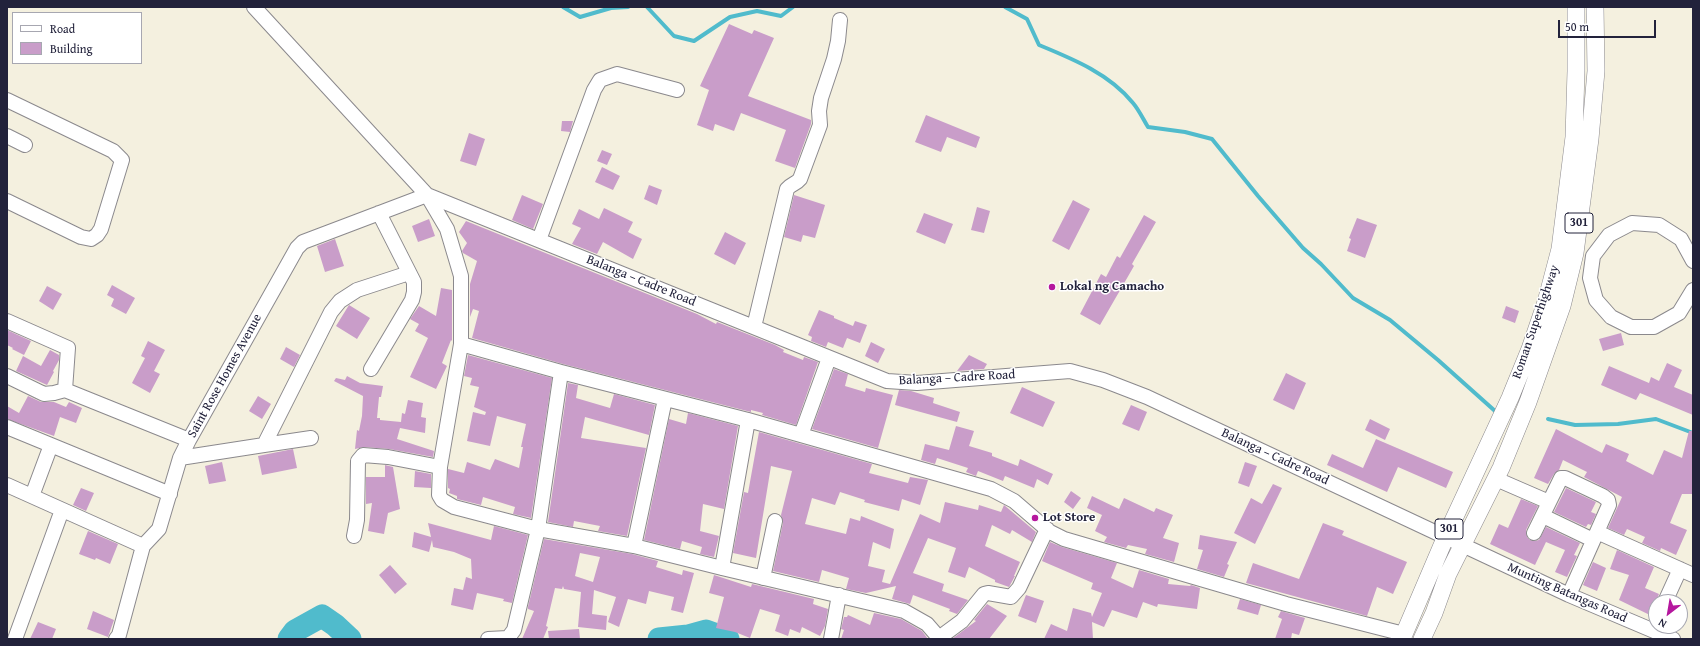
<!DOCTYPE html>
<html>
<head>
<meta charset="utf-8">
<style>
	body { margin:0 }
	#map { position:relative; width:1700px; height:646px; overflow:hidden; background:#f4f0df; font-family:"Gentium Book Plus",serif }
	canvas { display:block }
	.frame { position:absolute; inset:0; border:8px solid #22223b; pointer-events:none }
	.legend { position:absolute; left:12px; top:12px; width:130px; height:52px; box-sizing:border-box; background:#fff; border:1px solid #a7a7b1; margin:0; padding:5px 7px; list-style:none; font-size:12px; color:#22223b }
	.legend li { display:flex; align-items:center; gap:8px; height:20px }
	.legend b { width:20px; border:1px solid #a7a7b1 }
	.north { position:absolute; left:1648px; top:594px; width:40px; height:40px; box-sizing:border-box; background:#fff; border:1px solid #a7a7b1; border-radius:50%; rotate:211deg; font-size:11px; font-weight:700; line-height:16px; text-align:center; color:#22223b }
	.north::after { content:''; display:block; margin:auto; width:14px; height:18px; background:#b5179e; clip-path:polygon(50% 0,100% 100%,50% 72%,0 100%) }
	.scale { position:absolute; left:1558px; top:20px; width:98px; height:18px; box-sizing:border-box; border:2px solid #22223b; border-top:0; padding-left:5px; font-size:12px; line-height:14px; white-space:nowrap; color:#22223b; -webkit-text-stroke:3px #fff; paint-order:stroke }
</style>
</head>
<body>
<div id="map">
<canvas width="1700" height="646"></canvas>
<div class="frame"></div>
<ul class="legend">
<li><b style="height:5px;background:#fff"></b>Road</li>
<li><b style="height:11px;background:#c99dc9"></b>Building</li>
</ul>
<div class="north">N</div>
<div class="scale">50 m</div>
</div>
<script>
const c = document.querySelector('canvas').getContext('2d');
c.lineJoin = 'round';
function trace(path, color, width, dash) { c.strokeStyle = color; c.lineWidth = width; c.lineCap = dash ? 'butt' : 'round'; c.setLineDash(dash || []); c.stroke(path); }
function fill(path, color) { c.fillStyle = color; c.fill(path, 'evenodd'); }
function drawText(font, color, halo, rows, align = 'center') {
  c.font = font + ' "Gentium Book Plus",serif'; c.lineWidth = 3; c.setLineDash([]); c.textBaseline = 'middle'; c.strokeStyle = halo; c.fillStyle = color; for (const [text, x, y, turn = 0] of rows) {
    c.save(); c.translate(x, y); c.rotate((+turn || 0) * Math.PI / 180); c.textAlign = isNaN(turn) ? turn : align; if (halo) c.strokeText(text, 0, 0); c.fillText(text, 0, 0); c.restore();
  }
}
trace(new Path2D(`
	M563,7L580,17L611,8L628,7
	M647,7L674,36L694,41L730,17L757,11L781,16L793,7
	M1005,7L1027,19L1039,45C1073,59 1110,74 1133,103C1139,110 1143,119 1148,127L1185,132L1212,139L1258,196L1303,248L1321,264L1353,298L1390,320L1438,360L1495,411
	M1548,419L1575,425L1618,424L1656,419L1693,433`), '#50bbcc', 4);
trace(new Path2D(`
	M289,639L295,631L322,616L335,625L350,639
	M659,639L688,636L706,631L728,639`), '#50bbcc', 23);
fill(new Path2D(`
	M729,24L752,34L754,30L774,38L748,96L811,120V124L795,168L775,161L786,130L741,113L734,131L715,124L713,131L697,125L709,90L700,86Z
	M926,115L980,137L976,148L947,137L941,152L915,142Z
	M562,121H573L570,132L561,131Z
	M469,133L485,139L476,166L460,161Z
	M602,150L612,154L607,165L597,161Z
	M602,167L620,176L613,190L595,182Z
	M649,185L662,190L657,205L644,199Z
	M522,195L543,204L533,229L512,220Z
	M794,195L825,205L815,238L803,235L801,242L784,237Z
	M1073,200L1090,209L1069,250L1052,241Z
	M977,207L990,211L984,233L971,230Z
	M604,208L633,222L628,232L642,239L633,259L603,242L597,254L572,244L581,228L572,224L579,209L599,219Z
	M924,213L953,224L945,244L916,232Z
	M1144,215L1156,222L1132,264L1134,266L1100,325L1080,314L1101,274L1106,277L1117,256L1120,258Z
	M1357,218L1377,225L1365,258L1347,251L1351,239L1349,238Z
	M429,219L435,236L418,242L412,226Z
	M466,221L697,314L716,324L717,322L775,345L784,350L783,352L803,360L804,357L818,362L796,425L762,415L763,413L751,410V412L563,364L472,338L479,311L473,309L470,317V284L477,261L463,253L462,251L467,243L459,232Z
	M725,232L746,243L735,265L714,254Z
	M335,239L344,266L325,272L317,246Z
	M112,285L135,298L126,314L111,306L114,299L107,295Z
	M47,286L62,294L53,310L39,301Z
	M441,288L452,290V341L451,340L442,363L447,366L436,389L410,377L428,338L415,331L419,324L410,319L419,306L436,316Z
	M349,305L370,318L357,339L336,326Z
	M1506,306L1519,311L1515,323L1502,318Z
	M819,310L834,316V318L853,326L855,321L867,325L860,343L847,338L843,348L828,342L826,347L811,341L812,337L808,335Z
	M7,330L31,341L24,355L12,349L13,348L7,345Z
	M1621,333L1624,345L1603,351L1599,339Z
	M148,341L165,350L154,371L160,374L150,393L132,383L145,358L141,356Z
	M871,342L885,349L878,363L865,356Z
	M286,347L300,355L294,367L280,359Z
	M50,350L59,355V360L53,371L54,372L47,385L16,371L23,356L41,366Z
	M468,355L552,378L531,518L513,514L515,507L483,497L481,505L457,499V496L449,493L450,489L448,488V469L464,473L467,462L490,470L495,459L519,468L523,447H521L526,424L497,416L490,446L467,441L473,412L485,415L486,412L474,407L479,387L470,385L472,378L464,376Z
	M969,355L987,364L984,369L957,371Z
	M1667,363L1682,370L1674,387L1693,395V415L1640,393L1636,400L1601,385L1609,366L1649,383L1651,377L1659,381Z
	M834,369L848,374L845,386L865,392L866,388L893,395L878,448L812,429Z
	M1286,373L1306,383L1294,410L1273,400Z
	M347,376L360,383L383,386L381,397H379L377,418H380V420L401,422L402,413L405,414L408,400L423,403L421,417L426,418L425,433L400,428L397,439L434,451L433,457L389,449L364,447L355,449L357,430L359,431L362,416L363,396L334,381L336,378L345,380Z
	M568,383L578,385L576,398L610,408L614,394L655,405L649,435L585,417L581,438L646,448L627,536L598,531L600,526L574,521L573,527L548,522Z
	M1022,387L1055,402L1043,427L1010,413Z
	M899,390L911,391L934,398L933,403L960,412L957,422L895,405Z
	M28,396L41,402H54L66,407L69,402L82,408L76,423L60,417L54,436L7,419V406L19,413Z
	M258,396L271,404L262,419L249,411Z
	M1131,405L1147,412L1139,431L1122,424Z
	M688,413L738,426L724,509L703,504L700,531L719,536L714,557L700,554L702,547L682,541L680,549L644,540L669,419L686,424Z
	M1370,419L1390,429L1385,440L1365,430Z
	M956,426L974,431L969,446L992,453V456L1018,466L1020,459L1053,474L1048,485L1037,479L1034,488L1005,476L1003,481L978,471L976,476L966,472L968,468L937,458L935,464L921,460L925,444L949,450Z
	M1556,429L1602,453L1606,444L1629,454L1626,461L1653,475L1664,450L1682,458L1689,431H1693V494H1682L1670,523L1687,530L1676,555L1661,548L1660,551L1642,543L1645,537L1627,529L1624,535L1608,528L1622,497L1584,477L1587,472L1563,460L1559,470L1554,474L1548,484L1534,478Z
	M759,432L872,464L869,473L908,483L910,477L928,480L920,505L902,499L899,511L864,502L865,500L840,492L835,505L812,498L805,524L846,534L850,518L860,521L861,516L894,529L890,549L873,542L868,566L885,570L882,582L890,584L920,514L940,523L945,502L978,510L979,505L1001,512L1004,505L1036,532L1032,542L1012,530L1010,534L992,525L985,546L1020,562L1014,576H1015L1009,587L995,582V580L969,567L965,578L948,572L956,548L928,538L913,573L944,584L942,591L968,600L957,614L949,611L950,609L913,595L910,604L892,599L896,586L866,593L846,589L849,578L822,570L819,582L773,571L783,523L781,515L792,471L771,466L756,558L733,553L744,492L748,493Z
	M1376,439L1453,472L1446,488L1398,467L1387,492L1327,465L1332,454L1363,468Z
	M293,449L297,468L262,475L258,456Z
	M222,462L226,481L209,484L205,466Z
	M1245,462L1257,466L1249,487L1238,483Z
	M385,465L393,467L400,509L388,513L384,534L368,531L372,503L366,504V477H385Z
	M415,471L431,474V488L414,487Z
	M1273,484L1282,488L1255,544L1234,533L1251,498L1262,504Z
	M81,488L94,493L86,511L73,505Z
	M1566,488L1596,502L1591,512L1596,514L1591,525L1588,524L1586,527L1554,512Z
	M1071,491L1081,498L1073,509L1064,502Z
	M1092,496L1119,509L1124,498L1154,512L1156,508L1173,515L1163,538L1179,543L1174,562L1145,554L1147,549L1128,545L1126,548L1104,542L1107,537L1095,531L1102,515L1087,508Z
	M1521,499L1538,506L1526,530L1527,537L1530,540L1534,541L1539,540L1546,527L1580,543L1574,555L1577,556L1567,577L1555,572L1565,550L1546,542L1535,565L1490,544L1499,524L1508,528Z
	M428,523L491,540L494,526L528,535L512,603L503,601L504,599L477,593L473,610L451,605L454,588L463,590L466,577L472,579L471,559L454,552L433,547L432,540L429,552L412,547L414,532L431,537Z
	M1323,523L1344,531L1342,535L1407,562L1393,594L1377,587L1367,616L1246,583L1253,563L1299,579Z
	M88,531L118,544L110,564L96,558L95,560L79,554Z
	M1200,535L1237,542L1227,564L1229,565L1224,577L1197,569L1203,550L1198,549Z
	M544,539L632,554L658,561L656,567L682,575L683,570L694,573L683,613L671,610L674,597L649,591L646,604L628,599L619,627L608,622L616,597L594,590L592,614L607,616L606,630L578,627L581,592L564,589L563,586L562,589L555,588L546,626L548,627L543,639H522L534,611L528,609V607ZM580,553L600,557L593,582L575,576Z
	M1050,542L1062,547L1117,563L1111,578L1133,588L1139,570L1169,579L1168,584L1190,586L1191,585L1200,588L1197,609L1158,604L1157,607L1143,602L1137,618L1112,610L1104,627L1092,622L1093,639H1044L1051,624L1067,631L1073,608L1091,613L1092,617L1102,593L1091,589L1093,583L1042,561Z
	M1617,550L1654,567L1645,588L1659,594L1656,602V618L1619,600L1629,575L1610,569Z
	M1593,562L1606,568L1597,591L1583,585Z
	M390,565L407,584L395,594L379,575Z
	M714,575L751,587L752,584L814,599L813,604L828,609L825,626L820,636L802,627L800,633L790,629L788,636L775,631L780,615L760,609L750,638L735,632L716,628L724,597L709,593Z
	M1026,595L1044,601L1036,623L1018,616Z
	M1240,599L1261,605L1258,615L1237,609Z
	M987,604L1007,616L989,639H952L976,621L974,620Z
	M93,611L114,620L108,637L87,629Z
	M1281,611L1305,618L1299,635L1292,633L1291,639H1275L1282,619L1278,617Z
	M874,613L901,619L922,631L928,639H841L844,630L841,629L844,617H847L848,615L870,625Z
	M38,622L56,629L52,639H30Z
	M579,629L580,639H549L548,631Z`), '#c99dc9');
const minor = new Path2D(`
	M254,7L427,195L447,229L461,276V344L561,372L748,420L991,489L1014,501L1050,532L1064,539L1286,604L1404,634
	M7,100L113,151L122,160L101,229L97,235L91,239L81,237L7,201
	M7,136L25,145
	M427,195L887,381L917,383L1070,371L1103,380L1147,397L1569,595L1673,639
	M539,240L594,90L600,80L617,74L677,90
	M1693,261L1681,239L1659,225L1632,223L1609,235L1593,256L1590,278L1596,300L1611,317L1631,327H1654L1679,313L1693,290
	M7,321L68,348L65,390
	M754,327L787,189C791,184 796,184 800,179L820,125L819,111L821,98L834,59L838,41L840,20
	M461,344L440,467L439,495L442,500L454,507L538,529L514,630L508,638L488,639
	M371,369L412,300L414,292V282L379,213
	M561,372L538,529L634,546L722,568L904,611L927,624L940,639
	M7,376L44,394L54,393L65,390L189,440
	M7,427L170,494
	M801,435L829,358
	M264,445L311,438
	M180,458L264,445L331,312L340,301L357,290L409,273
	M1496,479L1549,502
	M7,485L143,546
	M32,496L51,445
	M1543,516L1593,540
	M1597,532L1693,575
	M1534,533L1561,478H1565L1603,496L1608,500L1609,505L1569,595
	M354,536L357,520L358,461L363,455L388,457L440,467
	M634,546L665,399
	M722,568L748,420
	M763,578L775,521
	M1665,602L1680,569
	M939,638L962,621L984,594L988,593L1011,597L1019,588L1047,529
	M15,639L62,510
	M116,639L119,635L143,546L159,529L180,458L189,440L297,248L303,242L427,195
	M831,639L839,595`);
const major = new Path2D(`
	M1402,639L1446,536L1510,398L1530,349L1546,302L1560,249L1574,137L1576,71V7
	M1422,639L1434,613L1448,574L1501,468L1528,402L1562,306L1575,253L1590,139L1596,71L1595,7`);
trace(minor, '#8b898d', 16);
trace(major, '#8b898d', 18);
trace(minor, '#fff', 14);
trace(major, '#fff', 17);
for (const [x, y, r, color] of [
	[1052,287,4,"#b5179e"],
	[1035,518,4,"#b5179e"]
]) { const dot = new Path2D(); dot.arc(x, y, r, 0, 2 * Math.PI); c.fillStyle = color; c.fill(dot); trace(dot, '#fff', 1.5); }
for (const [x, y, w] of [
	[1579,223,28],
	[1449,529,28]
]) { const box = new Path2D(); box.roundRect(x - w / 2, y - 10, w, 20, 3); c.fillStyle = '#fff'; c.fill(box); trace(box, '#22223b', 1); }
drawText('bold 12px', '#22223b', null, [
	["301",1579,223],
	["301",1449,529]
]);
drawText('13px', '#22223b', '#fff', [
	["Balanga – Cadre Road",641,281,22],
	["Roman Superhighway",1536,322,-71],
	["Saint Rose Homes Avenue",225,376,-61],
	["Balanga – Cadre Road",957,378,-3],
	["Balanga – Cadre Road",1275,457,25],
	["Munting Batangas Road",1567,593,24]
]);
drawText('bold 13px', '#22223b', '#fff', [
	["Lokal ng Camacho",1060,287],
	["Lot Store",1043,518]
], 'left');
</script>
</body>
</html>
